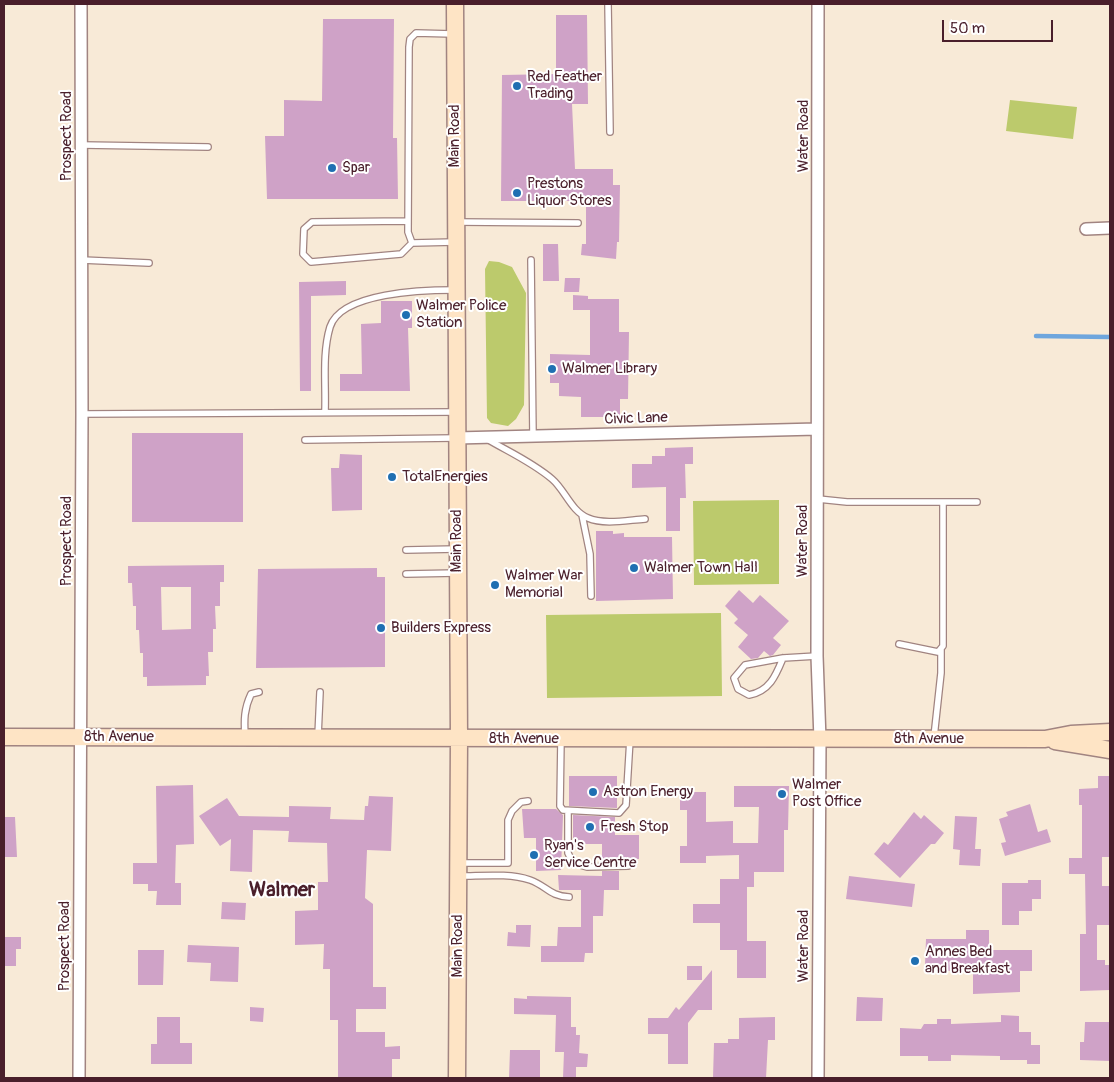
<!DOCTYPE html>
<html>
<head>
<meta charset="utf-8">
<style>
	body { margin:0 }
	#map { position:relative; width:1114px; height:1082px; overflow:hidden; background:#f8ead7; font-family:Pangolin,sans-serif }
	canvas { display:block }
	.frame { position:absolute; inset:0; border:5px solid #4a1f2b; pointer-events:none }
	.scale { position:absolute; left:942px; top:20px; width:111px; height:22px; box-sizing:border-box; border:2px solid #4a1f2b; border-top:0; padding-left:6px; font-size:15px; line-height:18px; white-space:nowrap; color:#4a1f2b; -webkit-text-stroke:4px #fff; paint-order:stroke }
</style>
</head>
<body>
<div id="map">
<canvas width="1114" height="1082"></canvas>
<div class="frame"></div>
<div class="scale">50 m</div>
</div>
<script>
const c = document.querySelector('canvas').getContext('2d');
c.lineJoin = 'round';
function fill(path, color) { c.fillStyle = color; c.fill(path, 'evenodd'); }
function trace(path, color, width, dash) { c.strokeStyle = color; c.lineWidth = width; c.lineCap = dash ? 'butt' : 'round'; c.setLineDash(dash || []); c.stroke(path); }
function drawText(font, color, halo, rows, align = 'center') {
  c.font = font + ' Pangolin,sans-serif'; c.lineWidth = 4; c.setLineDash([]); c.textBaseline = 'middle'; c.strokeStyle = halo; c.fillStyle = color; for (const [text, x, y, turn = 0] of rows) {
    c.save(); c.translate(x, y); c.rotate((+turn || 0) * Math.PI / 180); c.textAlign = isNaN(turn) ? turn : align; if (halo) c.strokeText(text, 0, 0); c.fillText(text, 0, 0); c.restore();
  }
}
fill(new Path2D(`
	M1010,100L1077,107L1073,139L1006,131Z
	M489,261L499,262L512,267L526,293L524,405L516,419L508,426L491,423L487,418L485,269Z
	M779,500V584L694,585L693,501Z
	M721,613L722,696L547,698L546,615Z`), '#bcca6c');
trace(new Path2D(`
	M1036,336L1110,337`), '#6fa6dd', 4.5);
fill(new Path2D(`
	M556,15H587L588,104H572L575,169H613V185H620L619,242H617L616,259L581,255L582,244H586V201H501L502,75L556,74Z
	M323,19H394L393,138H397L398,199H267L265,136H284V100L322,101Z
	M543,244H558L559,281H543Z
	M565,278H580L579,292H564Z
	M346,281V295L311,296V391H300L299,282Z
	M573,295L588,296V299H619V332H629L628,399H620V417H581V397L559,396V383H550V354L590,355V310H573Z
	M381,301H412V328H408L410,391H340V374H362L361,324L381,323Z
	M132,433H243V522H132Z
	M693,447V464H685L686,498H680V531H666V487L632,488V464H652V456H665V448Z
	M340,454L362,455V510L332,511L331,468H339Z
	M596,531H613V534L624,533V537H672L673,599L596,601Z
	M224,565V582H220V606H215L216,629H213V652H208L209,676H206V685L147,686V677H143V653H140L139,630H136V606H133L132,583H128V566ZM161,587H191V629L162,630Z
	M377,568V577H385V667L256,668L258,569Z
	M739,590L753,603L760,595L789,621L773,638L781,645L773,655L770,656L764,651L758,658L751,659L738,647L748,635L734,623L738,619L725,606Z
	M569,776H617V808L569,806Z
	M1098,776H1110V857H1102V886H1110V925H1097V960H1105V965H1110V990L1080,991V934H1086L1085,874H1069V858H1082V805H1079V789L1098,788Z
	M193,785L194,844L176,845L175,883H181V905H156L157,891H148V884H133V863H157L156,786Z
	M734,786H789L788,830H784V872H754V887H747V941H766V978H737V950H720V923H693V904H720V879H739V855L706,856V863H680V846H687V810H680V792H706V822L733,821V843H758L759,807H734Z
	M369,796L393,797L391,851L367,850L365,898L373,904V987H386V1009H356V1032H385V1047L400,1046V1059H392V1078H338V1020H330V969H323L324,944L295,945V911L318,910V882H328L327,843L288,842L289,831L253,830L252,872L230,871L231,839L220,846L199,816L227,798L239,816L289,817V806L331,807L330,819L364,820L365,806H368Z
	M1030,804L1038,832L1047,829L1051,842L1005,856L1001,843L1006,842L999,819L1008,816L1006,812Z
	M522,809H556L563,815L561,870L536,871V838H524Z
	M914,812L921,819L924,815L944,833L935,844H931L900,878L874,854L884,842L888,845Z
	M573,815L615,817V835H639V859L602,862V844H573Z
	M955,816L977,817L975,849H981L980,866L959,865L960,850L953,849Z
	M4,817H15L17,857H4Z
	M602,871H619V890H604L603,916H593V953H585L584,962H541V946H557L558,927H581V890H559L558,875L602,876Z
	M849,876L915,884L912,907L846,899Z
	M1028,880H1041V899H1032V911H1019V925H1002V883H1028Z
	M222,902L246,903L245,920L221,919Z
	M516,925H531L530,947L507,946L508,932L516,933Z
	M966,930H989V950H1032V971H1020V992L973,994V971H938V965H925L926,939H966Z
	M4,937H21V949H16V966H4Z
	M188,945L239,947L238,982L210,981L211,963L187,962Z
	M138,950H164L163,985H138Z
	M687,966H702V980H687Z
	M712,970V1010H698L688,1023V1064H668V1034H648V1018H668L676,1007L679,1010Z
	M527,996L571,997V1027H576V1035H580L579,1053L588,1054L587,1067H576V1078H563L564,1052H555L556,1015L514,1014V998L527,999Z
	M857,997L883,998L882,1021H856Z
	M250,1007L264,1008L263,1022L250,1021Z
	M1001,1015L1019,1016V1032H1031V1045H1040V1064H1027V1060H1000V1056L951,1055V1061H928V1056H900V1028L921,1029L924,1024H937V1019H951V1024L1001,1022Z
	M157,1017H180V1043H192V1064H151V1044H157Z
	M775,1017V1040H768L766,1078H713L714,1043H728V1039H739V1018Z
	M1085,1022H1110V1061L1080,1060V1042H1084Z
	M510,1050H540V1078H509Z`), '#cfa2c7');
const lane = new Path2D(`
	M608,4L610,132
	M82,145L208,147
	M408,221L312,222L304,229L303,254L311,262L401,254L412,243
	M458,222L578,223
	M412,243L408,232L409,47L410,39L416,33L453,34
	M412,243L455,242
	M82,260L149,263
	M531,260L533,437
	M325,411C326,384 322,354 330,327C341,292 424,290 455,290
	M82,414L455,412
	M487,439C509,452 532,462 552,479C565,490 571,511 588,518C604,525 628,520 645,519
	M305,440L455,438
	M818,499L847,502H977
	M582,515L590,554L591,596
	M406,550L457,549
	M406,574L457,573
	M899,644L938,652L943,646V502
	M783,658C776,675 770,691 749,695L738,689L734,678L745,665L783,658L817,656
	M245,736C244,720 244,709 251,694L259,692
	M318,736L320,692
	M934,737L941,673V650
	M561,739L560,806L563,810L619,813L626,805L630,739
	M568,812V853L573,863L587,867L628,866
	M460,863H508V820L512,811L521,802L528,801
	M460,876C482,876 509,873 530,880C547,886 549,896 569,897`);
const street = new Path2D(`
	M1086,229L1110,228
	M456,438L817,429
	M79,1078L82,414L81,4
	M818,1078L820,740L817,656L818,4`);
const secondary = new Path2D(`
	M455,4L459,739L457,1078
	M4,737L1045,739L1071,734L1110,732
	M1055,741L1110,750`);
trace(lane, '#a18481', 8);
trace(street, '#a18481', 14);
trace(secondary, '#a18481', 19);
trace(lane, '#fff', 5.5);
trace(street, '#fff', 11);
trace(secondary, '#fee4c5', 16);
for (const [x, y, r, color] of [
	[517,86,5,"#1f6fb2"],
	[332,168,5,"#1f6fb2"],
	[517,193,5,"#1f6fb2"],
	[406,315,5,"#1f6fb2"],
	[552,369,5,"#1f6fb2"],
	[392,477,5,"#1f6fb2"],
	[634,568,5,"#1f6fb2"],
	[495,585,5,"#1f6fb2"],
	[381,628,5,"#1f6fb2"],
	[593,792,5,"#1f6fb2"],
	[782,794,5,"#1f6fb2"],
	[590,827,5,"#1f6fb2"],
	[534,855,5,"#1f6fb2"],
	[915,961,5,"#1f6fb2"]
]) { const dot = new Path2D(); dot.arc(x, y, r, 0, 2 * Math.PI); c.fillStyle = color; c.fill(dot); trace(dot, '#fff', 2); }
drawText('15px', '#4a1f2b', '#fff', [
	["Red Feather",527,77],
	["Trading",527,94],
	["Spar",342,168],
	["Prestons",527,184],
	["Liquor Stores",527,201],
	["Walmer Police",416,306],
	["Station",416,323],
	["Walmer Library",562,369],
	["TotalEnergies",402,477],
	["Walmer Town Hall",644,568],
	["Walmer War",505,576],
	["Memorial",505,593],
	["Builders Express",391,628],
	["Walmer",792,785],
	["Post Office",792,802],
	["Astron Energy",603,792],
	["Fresh Stop",600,827],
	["Ryan's",544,846],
	["Service Centre",544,863],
	["Annes Bed",925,952],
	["and Breakfast",925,969]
], 'left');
drawText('15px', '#4a1f2b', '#fff', [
	["Prospect Road",67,136,-90],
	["Main Road",455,136,-90],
	["Water Road",804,136,-90],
	["Civic Lane",636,419,-2],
	["Prospect Road",67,541,-90],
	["Main Road",457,541,-90],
	["Water Road",803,541,-90],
	["8th Avenue",119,737],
	["8th Avenue",524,739],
	["8th Avenue",929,739],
	["Prospect Road",65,946,-90],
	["Main Road",458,946,-90],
	["Water Road",804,946,-90]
]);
drawText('bold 20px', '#4a1f2b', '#fff', [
	["Walmer",282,891]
]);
</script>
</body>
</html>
